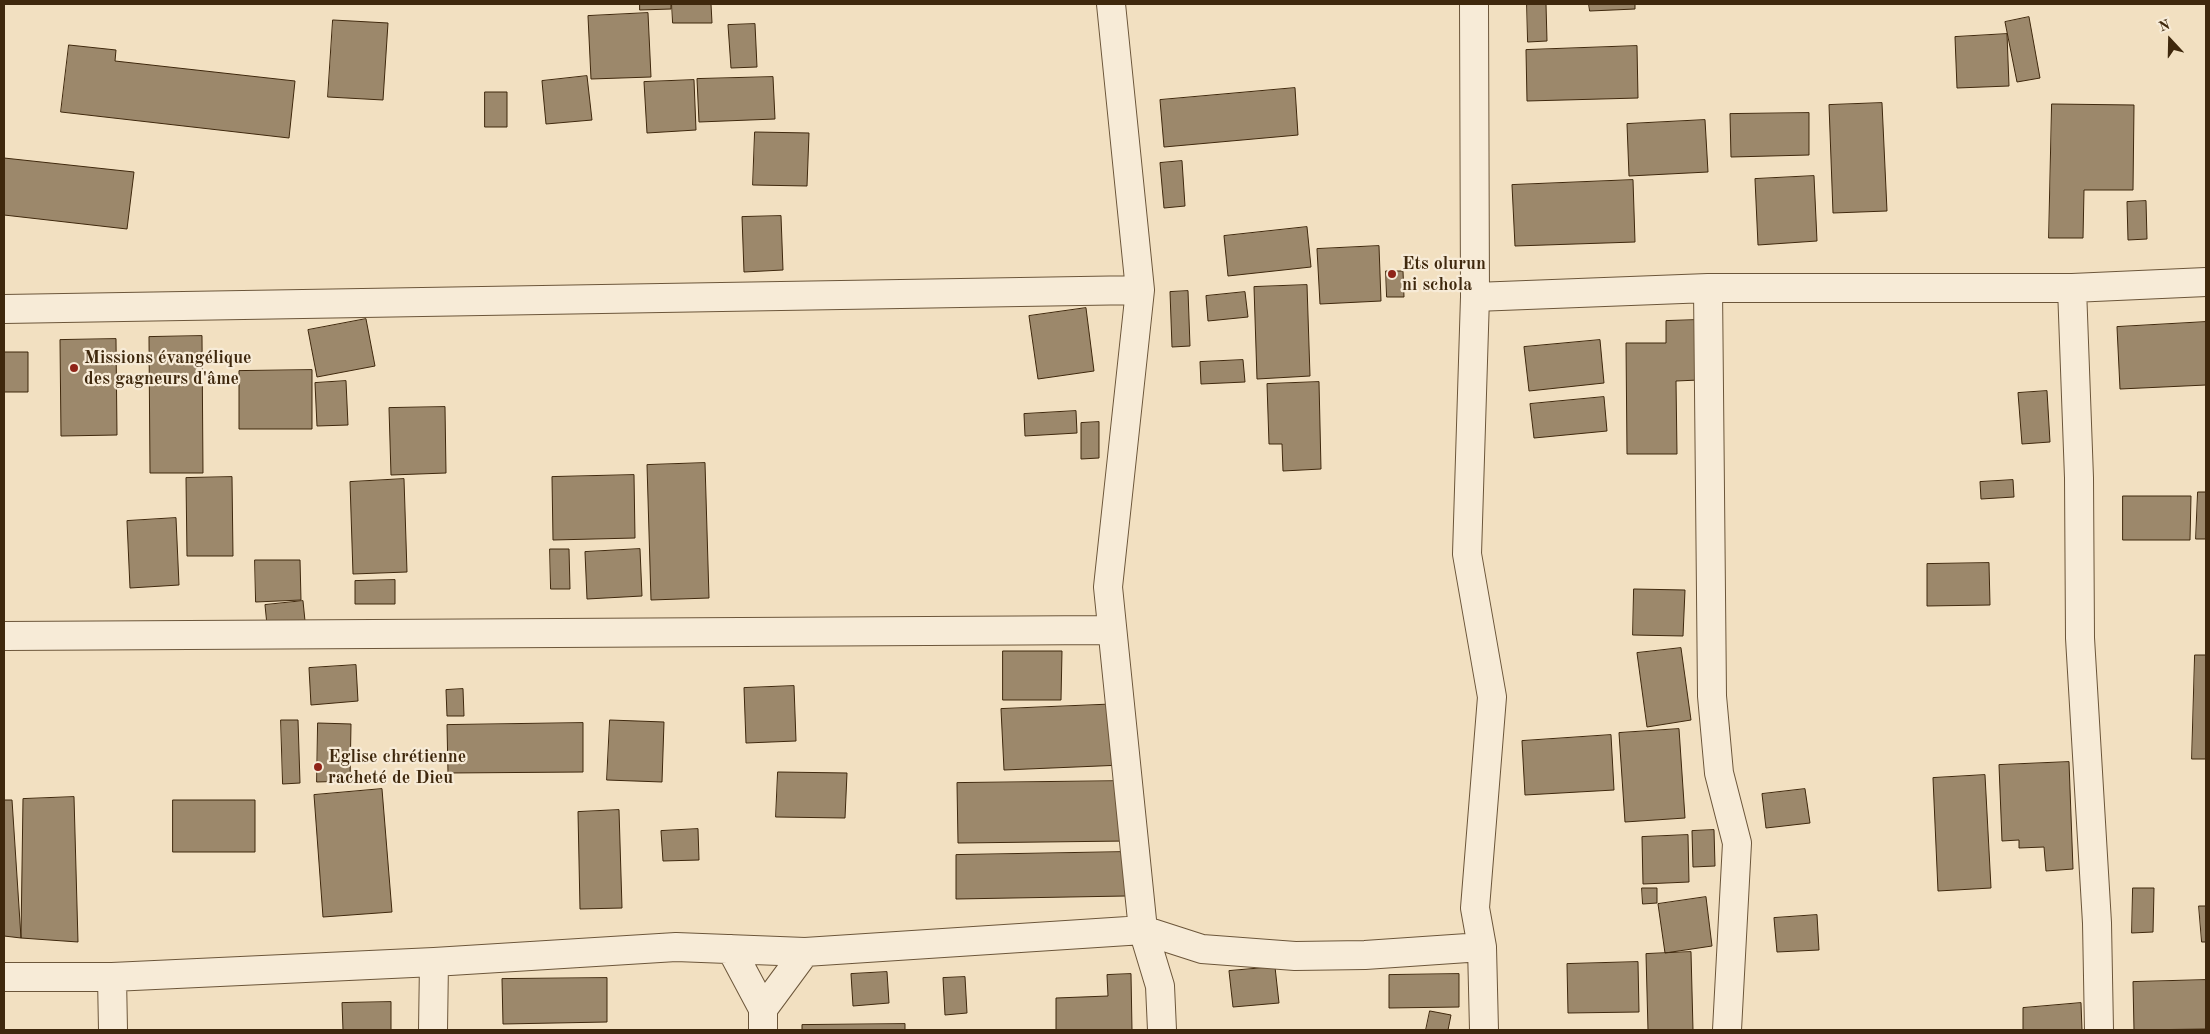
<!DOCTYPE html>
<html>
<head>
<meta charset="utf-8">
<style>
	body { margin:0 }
	#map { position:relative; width:2210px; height:1034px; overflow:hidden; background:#f2e0c1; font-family:"Old Standard TT",serif }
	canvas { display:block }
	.frame { position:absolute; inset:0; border:5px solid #3f280d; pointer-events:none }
	.north { position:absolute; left:2145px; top:15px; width:50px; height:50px; -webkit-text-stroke:4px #f7ebd7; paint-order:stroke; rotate:339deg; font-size:14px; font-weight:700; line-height:20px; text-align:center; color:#3f280d }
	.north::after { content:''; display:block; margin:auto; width:18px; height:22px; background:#3f280d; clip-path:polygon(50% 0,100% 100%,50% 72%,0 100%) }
</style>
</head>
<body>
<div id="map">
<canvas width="2210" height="1034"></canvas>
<div class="frame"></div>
<div class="north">N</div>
</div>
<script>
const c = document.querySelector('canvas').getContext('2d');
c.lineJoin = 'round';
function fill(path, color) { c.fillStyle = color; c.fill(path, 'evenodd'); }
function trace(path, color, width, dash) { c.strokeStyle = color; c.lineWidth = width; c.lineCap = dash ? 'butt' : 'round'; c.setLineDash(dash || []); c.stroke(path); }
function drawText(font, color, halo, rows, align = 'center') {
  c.font = font + ' "Old Standard TT",serif'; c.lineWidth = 4.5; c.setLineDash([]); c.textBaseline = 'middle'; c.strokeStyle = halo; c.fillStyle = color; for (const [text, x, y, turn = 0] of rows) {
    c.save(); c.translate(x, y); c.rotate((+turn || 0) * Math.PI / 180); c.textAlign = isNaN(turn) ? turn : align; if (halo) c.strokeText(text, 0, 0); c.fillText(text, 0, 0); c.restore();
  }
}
const building = new Path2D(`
	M640,4H671V9L640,10Z
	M672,4H711L712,23H673Z
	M1527,4H1546L1547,41L1528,42Z
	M1589,4H1635V9L1590,11Z
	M648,13L651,77L591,79L588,16Z
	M2029,17L2040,78L2017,82L2005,22Z
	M333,20L388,23L383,100L328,97Z
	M755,24L757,67L731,68L728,25Z
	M2007,34L2009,86L1957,88L1955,37Z
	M69,45L116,50L115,61L295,81L289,138L61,112Z
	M1637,46L1638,98L1527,101L1526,50Z
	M587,76L592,120L546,124L542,81Z
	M773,77L775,119L699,122L697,79Z
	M694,80L696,130L647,133L644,82Z
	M1295,88L1298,135L1164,147L1160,100Z
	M485,92H507V127H485Z
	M1882,103L1887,211L1833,213L1829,105Z
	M2052,104L2134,105L2133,190H2084L2083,238H2049Z
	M1809,113V155L1731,157L1730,114Z
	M1705,120L1708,172L1629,176L1627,124Z
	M755,132L809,133L807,186L753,185Z
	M4,158L134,172L127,229L4,215Z
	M1182,161L1185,206L1164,208L1160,163Z
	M1814,176L1817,241L1758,245L1755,179Z
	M1633,180L1635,242L1515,246L1512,185Z
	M2146,201L2147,239L2128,240L2127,202Z
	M781,216L783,270L744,272L742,217Z
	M1307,227L1311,267L1228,276L1224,236Z
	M1379,246L1381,301L1320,304L1317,249Z
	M1386,271H1403L1404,297H1387Z
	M1307,285L1310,376L1257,379L1254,287Z
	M1188,291L1190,346L1172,347L1170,292Z
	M1245,292L1248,317L1208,321L1206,296Z
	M1086,308L1094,371L1038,379L1029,316Z
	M366,319L375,366L317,377L308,330Z
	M1698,320L1699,380L1676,381L1677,454H1627L1626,343H1666V321Z
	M2206,322V385L2120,389L2117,327Z
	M202,336L203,473H150L149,337Z
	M116,339L117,435L61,436L60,340Z
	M1600,340L1604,383L1529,391L1524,347Z
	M4,352H28V392H4Z
	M1243,360L1245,382L1201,384L1200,362Z
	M312,370V429H239V371Z
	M346,381L348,425L317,426L315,383Z
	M1319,382L1321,469L1283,471L1282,444H1269L1267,384Z
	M2047,391L2050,442L2022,444L2018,393Z
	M1604,397L1607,431L1534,438L1530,404Z
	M445,407L446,473L391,475L389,408Z
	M1076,411L1077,433L1025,436L1024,414Z
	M1099,422V458L1081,459V423Z
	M705,463L709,598L651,600L647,465Z
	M634,475L635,538L553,540L552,477Z
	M232,477L233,556H187L186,478Z
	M404,479L407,572L353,574L350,482Z
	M2013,480L2014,497L1981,499L1980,482Z
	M2198,492H2206V539H2196Z
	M2123,496H2191L2190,540H2123Z
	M176,518L179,585L130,588L127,521Z
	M550,549H569L570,589H551Z
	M640,549L642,596L587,599L585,552Z
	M255,560H300L301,600L256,602Z
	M1989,563L1990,605L1927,606V564Z
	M395,580V604H355V581Z
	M1634,589L1685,590L1683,636L1633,635Z
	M303,601L305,621L267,625L265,605Z
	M1681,648L1691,720L1647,727L1637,653Z
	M1003,651H1062L1061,700H1003Z
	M2195,655H2206V759H2192Z
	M356,665L358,701L311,705L309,668Z
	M794,686L796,741L746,743L744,688Z
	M463,689L464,716H447L446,690Z
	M1121,704L1123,765L1004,770L1001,709Z
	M281,720H298L300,783L283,784Z
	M610,720L664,722L662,782L607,780Z
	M318,723L351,724L350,781L317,782Z
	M583,723V772L448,773L447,725Z
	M1679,729L1685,818L1625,822L1619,733Z
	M1611,735L1614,790L1525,795L1522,741Z
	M2069,762L2073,869L2046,871L2044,847L2019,848V840L2002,841L1999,765Z
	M778,772L847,773L845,818L776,817Z
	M1985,775L1991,888L1938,891L1933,778Z
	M1128,781L1127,841L958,843L957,783Z
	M382,789L392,912L323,917L314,795Z
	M1805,789L1810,823L1766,828L1762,794Z
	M74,797L78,942L21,938L23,799Z
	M4,800H12L21,938L4,936Z
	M173,800H255V852H173Z
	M619,810L622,908L580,909L578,812Z
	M698,829L699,860L663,861L661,831Z
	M1714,830L1715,866L1693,867L1692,831Z
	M1688,835L1689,882L1643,884L1642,837Z
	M1126,852V896L956,899V855Z
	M1642,888H1657V903L1643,904Z
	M2133,888H2154L2153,932L2132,933Z
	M1706,897L1712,946L1665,953L1658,904Z
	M2199,906H2206V942H2202Z
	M1817,915L1819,950L1777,952L1774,918Z
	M1691,952L1693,1030H1648L1646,954Z
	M1638,962L1639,1012L1568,1013L1567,964Z
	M1275,967L1279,1003L1233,1007L1229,971Z
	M887,972L889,1003L853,1006L851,974Z
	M1131,974L1132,1030H1056V998L1108,996L1107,975Z
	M1459,974V1007L1389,1008V975Z
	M965,977L967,1013L945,1015L943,978Z
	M607,978V1022L503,1024L502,979Z
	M2206,980V1029L2134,1030L2133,982Z
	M391,1002V1030H343L342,1003Z
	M2081,1003L2082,1030H2023V1008Z
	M1430,1011L1451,1015L1448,1030H1426Z
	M905,1024V1030H802V1025Z`);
fill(building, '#9c886b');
trace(building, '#3f280d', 1);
const minor = new Path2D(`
	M1111,4L1140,290L1108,587L1143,930L1160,986L1162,1030
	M1474,4L1475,297L1467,554L1492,697L1475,908L1482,947L1484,1030
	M1708,288L1712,696L1719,773L1737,843L1727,1030
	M2072,288L2079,478L2080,638L2097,923L2099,1030
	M1475,297L1708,288H2072L2206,282
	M4,309L1140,290
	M4,636L1111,630
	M731,949L763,1009
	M4,977H112L434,962L676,947L805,952L1143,930L1202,949L1295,956L1365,955L1482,947
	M112,977L113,1030
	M433,1030L434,962
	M763,1030V1009L805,952`);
trace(minor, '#6c563a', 30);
trace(minor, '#f7ebd7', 28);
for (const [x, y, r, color] of [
	[1392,274,5,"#8f2418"],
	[74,368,5,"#8f2418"],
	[318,767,5,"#8f2418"]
]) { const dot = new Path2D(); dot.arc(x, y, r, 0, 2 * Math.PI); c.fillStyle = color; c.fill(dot); trace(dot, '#f7ebd7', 2); }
drawText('bold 18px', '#3f280d', '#f7ebd7', [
	["Ets olurun",1402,264],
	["ni schola",1402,285],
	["Missions évangélique",84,358],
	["des gagneurs d'âme",84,379],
	["Eglise chrétienne",328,757],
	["racheté de Dieu",328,778]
], 'left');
</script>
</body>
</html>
